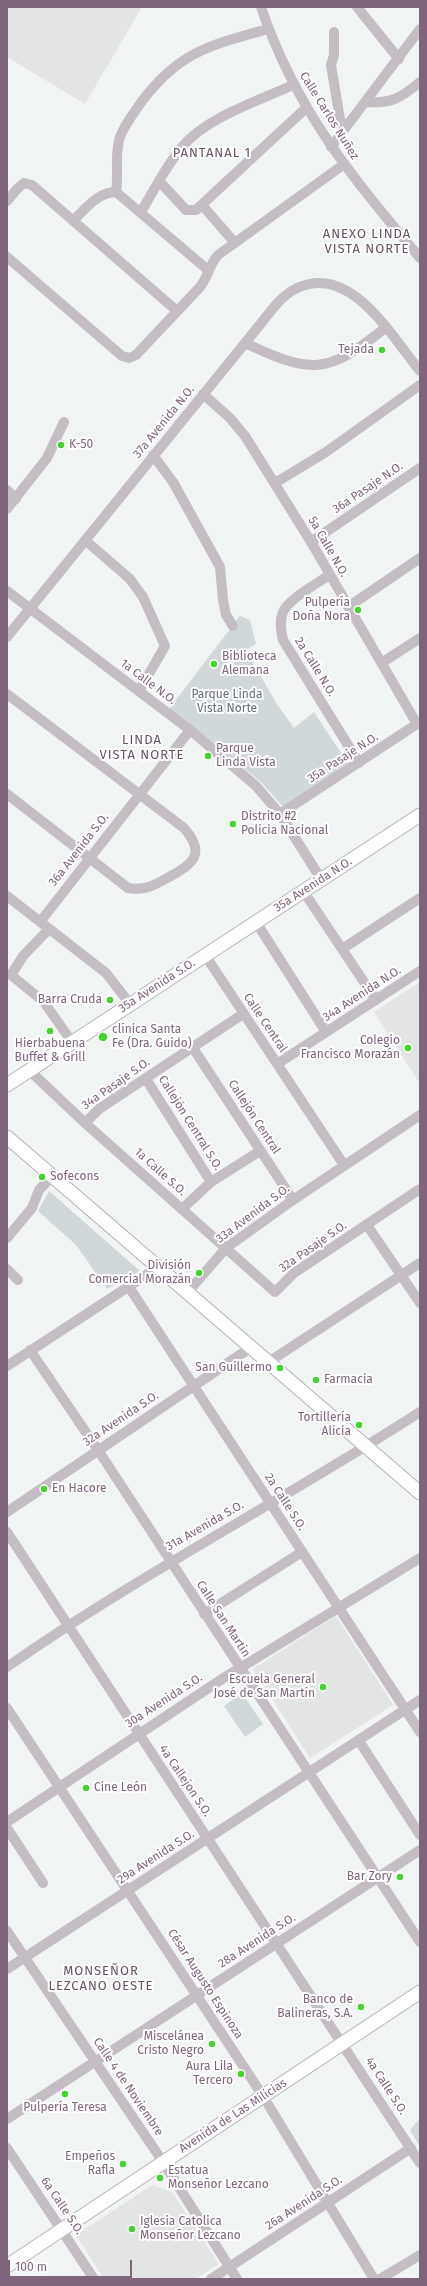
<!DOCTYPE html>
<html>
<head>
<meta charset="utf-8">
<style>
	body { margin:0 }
	#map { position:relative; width:427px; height:2286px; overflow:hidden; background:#f0f4f2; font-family:"Fira Sans",sans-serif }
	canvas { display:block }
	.frame { position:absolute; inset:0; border:8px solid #7e657c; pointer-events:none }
	.scale { position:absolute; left:8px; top:2260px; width:124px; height:18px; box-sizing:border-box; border:2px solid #7e657c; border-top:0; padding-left:5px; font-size:12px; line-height:14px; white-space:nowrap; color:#7e657c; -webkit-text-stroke:3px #fff; paint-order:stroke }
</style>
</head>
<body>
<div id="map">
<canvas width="427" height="2286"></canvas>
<div class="frame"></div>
<div class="scale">100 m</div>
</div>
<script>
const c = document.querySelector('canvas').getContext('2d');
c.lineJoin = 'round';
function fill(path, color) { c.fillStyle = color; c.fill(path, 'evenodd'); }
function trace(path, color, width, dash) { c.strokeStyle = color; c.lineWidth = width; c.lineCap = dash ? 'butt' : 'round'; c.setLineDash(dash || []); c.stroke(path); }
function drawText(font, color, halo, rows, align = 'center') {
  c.font = font + ' "Fira Sans",sans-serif'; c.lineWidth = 4; c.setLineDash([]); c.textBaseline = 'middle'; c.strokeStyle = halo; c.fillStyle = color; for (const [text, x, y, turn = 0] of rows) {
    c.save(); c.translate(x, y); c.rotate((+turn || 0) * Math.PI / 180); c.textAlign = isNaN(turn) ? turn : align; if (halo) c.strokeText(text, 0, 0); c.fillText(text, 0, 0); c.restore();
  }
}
fill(new Path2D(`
	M7,7H142L85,104L7,57Z
	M420,982V1084L374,1012Z
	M336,1616L393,1705L310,1758L253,1669Z
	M152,2185L172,2192L219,2264L195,2279H104L76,2235Z`), '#e3e4e4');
fill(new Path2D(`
	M240,616L250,620L256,644L246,650L276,703L294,728L314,712L349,765L284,808L261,782L169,709Z
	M49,1191L140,1271L107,1289L76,1245L38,1211Z
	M242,1693L263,1724L245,1737L224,1706Z
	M420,2118V2147L410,2130Z`), '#d1d8da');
const major = new Path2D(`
	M7,1085L420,815
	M7,1137L420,1493
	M7,2266L420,1992`);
trace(major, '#b8b1b7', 15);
trace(new Path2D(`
	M261,7C296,110 351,176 420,258
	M357,7L399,59
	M334,32V55L331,65L340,119L344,130
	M365,102C391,104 401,98 420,82
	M331,147L420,29
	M159,181L186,210H196L306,108
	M116,192C119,173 114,155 120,137C125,124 134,113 142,101C180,51 211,45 268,29
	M7,201L17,189L24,183L32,185L177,311
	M202,205L235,243
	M141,212C154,190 166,166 182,147C207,117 258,101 293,85
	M73,221C85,209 98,192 116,192L208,270
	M7,257L122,356L129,358L136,355L200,287C208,277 209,265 218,255L343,165
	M245,343C311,374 327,375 385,328
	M203,394L230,418L245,436L311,542L417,724
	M153,455L173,482L220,567L223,600L226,615L233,626
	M275,483L326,452L420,385
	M7,490L16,499
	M7,509L47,458L64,422
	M85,540L130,579L143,597L165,646L139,691
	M311,542L420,468
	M329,575C317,584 288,599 283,612C279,621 281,631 283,640L359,763
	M7,591L190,730L256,786L280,814L321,879
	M348,607L420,558
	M7,637L258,327C269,314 280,296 297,288C351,263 391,336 420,371
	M383,662L420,638
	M7,694L184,828C206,853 194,864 169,877C155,885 145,891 128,888L7,794
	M280,814L420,722
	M304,892L376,1000
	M7,896L106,973L130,1004
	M40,922L190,730
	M256,922L326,1032
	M49,929L23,956L11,975L44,1002L72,1042
	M342,949L420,898
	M205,955L344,1165
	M193,1048L293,1200
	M277,1064L420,971
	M29,1070L85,1123L275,1292L294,1273L420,1189
	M146,1079L211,1182
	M85,1123L99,1109L243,1014
	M182,1209L211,1182L260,1151
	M367,1225L420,1303
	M7,1238L32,1208L39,1190L52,1176
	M7,1269L18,1280
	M129,1287L420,1732
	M187,1293L226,1248L293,1200L420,1115
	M30,1350L98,1450L420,1942
	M267,1363L420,1263
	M7,1366L157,1268
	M7,1512L250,1348
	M7,1532L420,2163
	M204,1614L302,1552
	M7,1667C140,1574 284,1500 420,1412
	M7,1708L263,2096L374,2279
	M359,1741L420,1835
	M7,1822L222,1679L420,1558
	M7,1828L43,1883
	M7,1931L163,2162L237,2279
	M7,1969L420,1700
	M7,2119L420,1850
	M7,2148L94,2279
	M211,2279L411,2148
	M380,2279L420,2255`), '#c4bdc3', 10);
trace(major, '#fff', 13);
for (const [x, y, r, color] of [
	[382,350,4,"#44d42f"],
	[61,445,4,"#44d42f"],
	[358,610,4,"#44d42f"],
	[214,664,4,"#44d42f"],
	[208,756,4,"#44d42f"],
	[233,824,4,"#44d42f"],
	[110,1000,4,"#44d42f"],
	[50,1031,4,"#44d42f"],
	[103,1037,5,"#44d42f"],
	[408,1048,4,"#44d42f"],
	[42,1177,4,"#44d42f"],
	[199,1273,4,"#44d42f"],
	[280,1368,4,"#44d42f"],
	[316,1380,4,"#44d42f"],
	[359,1425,4,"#44d42f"],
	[44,1489,4,"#44d42f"],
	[323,1687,4,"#44d42f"],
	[86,1788,4,"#44d42f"],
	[400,1877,4,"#44d42f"],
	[361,2007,4,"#44d42f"],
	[212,2044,4,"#44d42f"],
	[241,2074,4,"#44d42f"],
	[65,2094,4,"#44d42f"],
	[123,2164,4,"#44d42f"],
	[160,2178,4,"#44d42f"],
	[132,2229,4,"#44d42f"]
]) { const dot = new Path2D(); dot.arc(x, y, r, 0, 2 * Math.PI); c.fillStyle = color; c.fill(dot); trace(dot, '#fff', 1.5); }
drawText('12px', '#7e657c', '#fff', [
	["Calle Carlos Nuñez",329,116,58],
	["37a Avenida N.O.",164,422,-51],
	["36a Pasaje N.O.",368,488,-34],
	["5a Calle N.O.",328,547,60],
	["2a Calle N.O.",315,667,58],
	["1a Calle N.O.",148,682,37],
	["35a Pasaje N.O.",343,758,-33],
	["36a Avenida S.O.",79,850,-52],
	["35a Avenida N.O.",313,885,-33],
	["35a Avenida S.O.",157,986,-33],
	["34a Avenida N.O.",362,994,-33],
	["Calle Central",265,1023,56],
	["34a Pasaje S.O.",116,1084,-35],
	["Callejón Central",254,1117,57],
	["Callejón Central S.O.",190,1123,58],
	["1a Calle S.O.",160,1172,42],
	["33a Avenida S.O.",253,1214,-37],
	["32a Pasaje S.O.",313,1247,-35],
	["32a Avenida S.O.",121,1419,-34],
	["2a Calle S.O.",285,1502,57],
	["31a Avenida S.O.",205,1526,-30],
	["Calle San Martin",223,1619,57],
	["30a Avenida S.O.",164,1701,-33],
	["4a Callejon S.O.",185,1781,56],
	["29a Avenida S.O.",156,1857,-33],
	["28a Avenida S.O.",257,1941,-33],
	["César Augusto Espinoza",205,1984,57],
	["4a Calle S.O.",386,2086,57],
	["Calle 4 de Noviembre",128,2087,56],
	["Avenida de Las Milicias",233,2116,-33],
	["26a Avenida S.O.",304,2203,-33],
	["6a Calle S.O.",62,2206,56]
]);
drawText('12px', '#7e657c', '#fff', [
	["Tejada",374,350],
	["K-50",69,445,"left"],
	["Pulpería",350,603],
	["Doña Nora",350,617],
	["Biblioteca",222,657,"left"],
	["Alemana",222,671,"left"],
	["Parque",216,749,"left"],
	["Linda Vista",216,763,"left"],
	["Distrito #2",241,817,"left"],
	["Policia Nacional",241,831,"left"],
	["Barra Cruda",102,1000],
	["clínica Santa",112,1030,"left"],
	["Fe (Dra. Guido)",112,1044,"left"],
	["Colegio",400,1041],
	["Francisco Morazán",400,1055],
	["Hierbabuena",50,1044,"center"],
	["Buffet & Grill",50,1058,"center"],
	["Sofecons",50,1177,"left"],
	["División",191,1266],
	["Comercial Morazán",191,1280],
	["San Guillermo",272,1368],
	["Farmacia",324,1380,"left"],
	["Tortillería",351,1418],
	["Alicia",351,1432],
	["En Hacore",52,1489,"left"],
	["Escuela General",315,1680],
	["José de San Martín",315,1694],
	["Cine León",94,1788,"left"],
	["Bar Zory",392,1877],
	["Banco de",353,2000],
	["Balineras, S.A.",353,2014],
	["Miscelánea",204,2037],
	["Cristo Negro",204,2051],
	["Aura Lila",233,2067],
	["Tercero",233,2081],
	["Pulpería Teresa",65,2108,"center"],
	["Empeños",115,2157],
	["Rafla",115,2171],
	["Estatua",168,2171,"left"],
	["Monseñor Lezcano",168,2185,"left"],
	["Iglesia Catolica",140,2222,"left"],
	["Monseñor Lezcano",140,2236,"left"]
], 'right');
drawText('12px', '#636e76', '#fff', [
	["Parque Linda",227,695],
	["Vista Norte",227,709]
]);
c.letterSpacing = '1px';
drawText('13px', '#645263', '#fff', [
	["PANTANAL 1",212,153],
	["ANEXO LINDA",367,234],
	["VISTA NORTE",367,249],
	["LINDA",142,740],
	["VISTA NORTE",142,755],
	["MONSEÑOR",101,1971],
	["LEZCANO OESTE",101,1986]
]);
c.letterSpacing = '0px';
</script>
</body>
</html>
